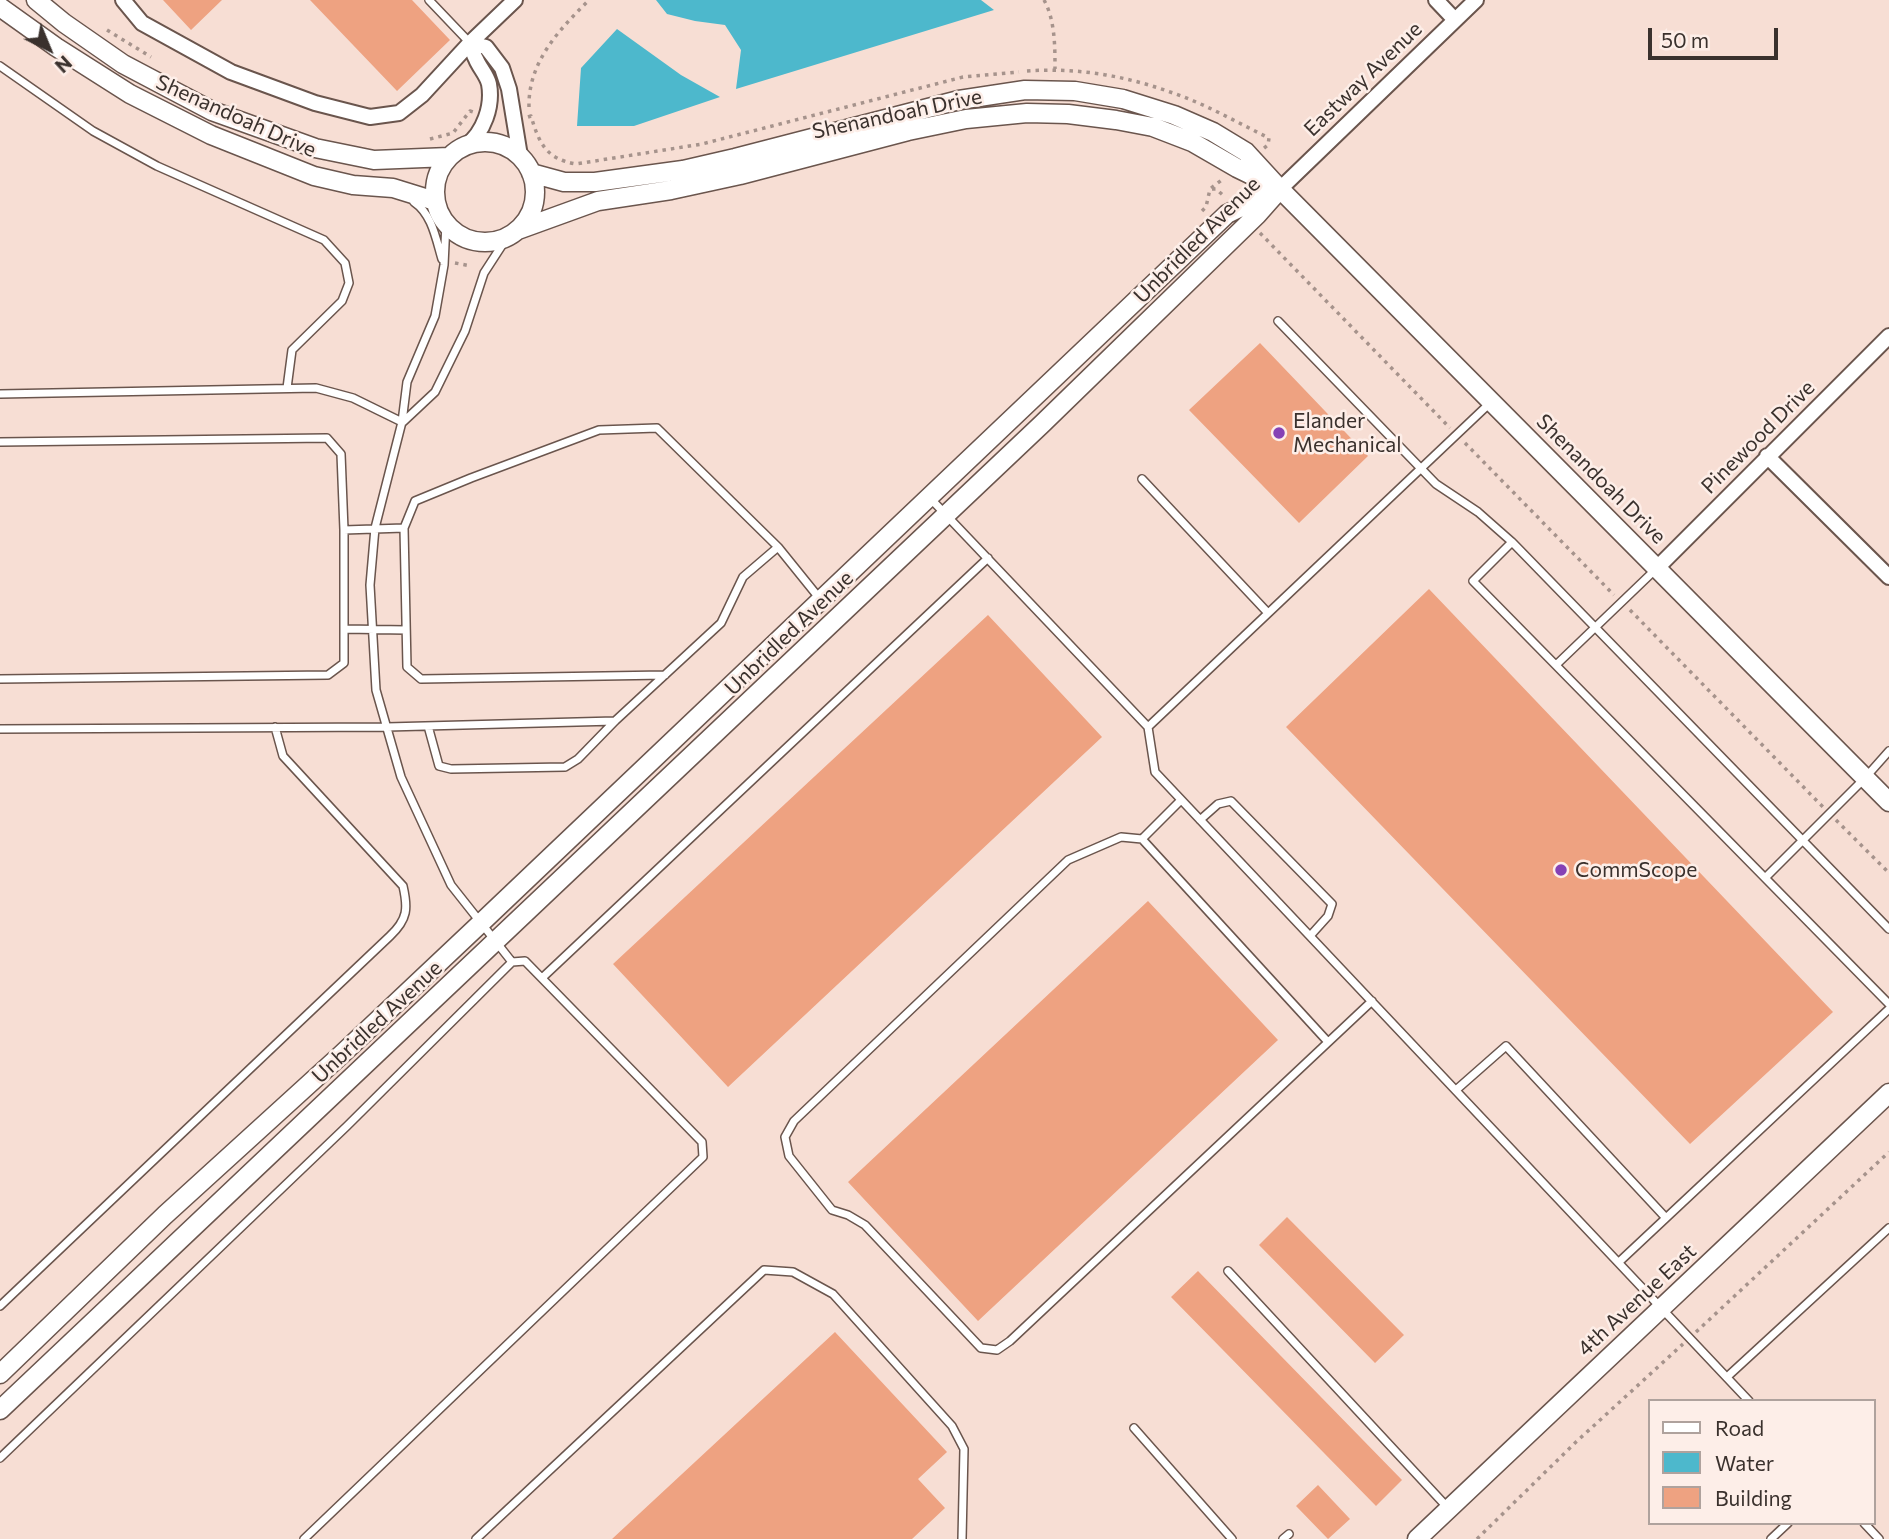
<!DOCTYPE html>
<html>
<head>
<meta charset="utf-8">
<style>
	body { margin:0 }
	#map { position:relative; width:1889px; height:1539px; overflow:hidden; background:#f7ded4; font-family:Commissioner,sans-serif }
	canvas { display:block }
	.legend { position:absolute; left:1648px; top:1399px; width:228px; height:126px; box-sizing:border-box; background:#fdeee8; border:2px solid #afa29d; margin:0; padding:9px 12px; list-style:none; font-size:21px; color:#3a312d }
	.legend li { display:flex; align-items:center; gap:14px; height:35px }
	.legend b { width:35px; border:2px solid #afa29d }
	.north { position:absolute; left:14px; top:14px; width:70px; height:70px; -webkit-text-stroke:5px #fdeee8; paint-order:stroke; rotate:137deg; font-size:19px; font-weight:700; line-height:28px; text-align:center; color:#3a312d }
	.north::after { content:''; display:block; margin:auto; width:24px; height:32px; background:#3a312d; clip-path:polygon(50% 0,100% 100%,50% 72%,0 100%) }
	.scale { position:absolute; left:1648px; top:28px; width:130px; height:32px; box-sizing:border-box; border:4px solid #3a312d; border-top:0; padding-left:9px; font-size:21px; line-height:24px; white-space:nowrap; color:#3a312d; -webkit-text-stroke:5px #fdeee8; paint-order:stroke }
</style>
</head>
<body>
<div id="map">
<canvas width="1889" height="1539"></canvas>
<ul class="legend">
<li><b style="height:9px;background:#fff"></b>Road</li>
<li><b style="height:19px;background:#4db8cc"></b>Water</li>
<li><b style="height:19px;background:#eea281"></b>Building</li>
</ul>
<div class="north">N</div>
<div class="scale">50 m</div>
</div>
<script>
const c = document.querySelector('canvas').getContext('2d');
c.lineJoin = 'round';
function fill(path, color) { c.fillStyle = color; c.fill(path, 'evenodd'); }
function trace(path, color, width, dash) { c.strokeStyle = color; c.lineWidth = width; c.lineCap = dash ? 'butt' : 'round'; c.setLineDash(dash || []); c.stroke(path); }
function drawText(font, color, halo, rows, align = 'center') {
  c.font = font + ' Commissioner,sans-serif'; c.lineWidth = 5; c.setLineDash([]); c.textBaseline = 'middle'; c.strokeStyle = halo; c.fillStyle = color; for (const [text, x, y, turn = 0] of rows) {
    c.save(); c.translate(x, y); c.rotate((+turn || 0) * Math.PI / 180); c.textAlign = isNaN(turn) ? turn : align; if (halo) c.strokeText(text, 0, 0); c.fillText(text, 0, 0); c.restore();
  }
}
fill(new Path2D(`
	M656,0H981L994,10L736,89L741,50L725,25L695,21L667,14Z
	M617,29L681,75L720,97L634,126H577L581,68Z`), '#4db8cc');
fill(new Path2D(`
	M163,0H222L191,30Z
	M310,0H412L450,40L397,91Z
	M1260,343L1368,456L1299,523L1189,410Z
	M1429,589L1833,1012L1690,1144L1286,727Z
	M988,615L1102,737L728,1087L613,964Z
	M1148,901L1278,1040L978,1321L848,1182Z
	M1287,1217L1404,1335L1375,1363L1259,1245Z
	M1198,1271L1402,1480L1376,1506L1171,1297Z
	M835,1332L947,1452L918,1479L945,1508L912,1539H612Z
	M1318,1485L1350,1519L1328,1539L1296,1506Z`), '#eea281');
const service = new Path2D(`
	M429,0L470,43
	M0,66L93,131L157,166L324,240L345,263L349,283L342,301L292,350L287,388
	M414,202C432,214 436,239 442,259
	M446,223L444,265L435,316L407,382L402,422L375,528L370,585L376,690L401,777L451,885L512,962
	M1278,321L1436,484L1478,512L1512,542
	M0,394L316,388L353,398L402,422
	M1490,403L1148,727L1155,772L1749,1401
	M403,422L435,392L465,331L484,273L508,236
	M0,442L327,438L341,454L344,530V663L328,675L0,679
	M1142,479L1268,613
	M929,497L1148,727
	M344,530L404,528
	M344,629L406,630
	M1556,665L1656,569
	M665,675L421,679L407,667L404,528L415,501L471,478L599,430L657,428L778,547L820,599
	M428,726L439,766L451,769L565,767L578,759L615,721L721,623L743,577L778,547
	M0,729L387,727L615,721
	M1181,800L1142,839L1121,837L1068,860L794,1121L785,1137L789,1156L832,1210L848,1215L865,1225L981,1348L997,1350L1010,1341L1372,1001
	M1200,820L1218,804L1231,801L1332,904L1328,916L1310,936
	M1142,839L1328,1042
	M1765,878L1865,778L1889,751
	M1889,929L1512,542L1473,581L1889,1004
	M542,978L988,558
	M1456,1090L1506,1046L1666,1218
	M1619,1262L1889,1009
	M1228,1271L1448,1508
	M0,1306L390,936C408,919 408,908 403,886L283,756L275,727
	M1727,1377L1889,1228
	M1134,1428L1232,1539
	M0,1458L347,1126L512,962L525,961L702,1142L703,1157L304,1539
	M1864,1523L1879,1539
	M476,1539L764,1270L793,1272L833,1294L952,1426L964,1449L962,1539
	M1283,1539L1289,1534
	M1771,1539L1788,1523`);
const minor = new Path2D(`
	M123,0L142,23L231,72L315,103L370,117L399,113L422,95L470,43L515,0
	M1436,0L1455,20
	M470,43L486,47L502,68L509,89L520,156
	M466,146C484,132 493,106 489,84C487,75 479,67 476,59C473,54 472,48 470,43
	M1280,189L1476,0
	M1767,456L1889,577
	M1657,568L1889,336`);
const tertiary = new Path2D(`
	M36,0L64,23L123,64L212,111L315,148L374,160L449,157
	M0,7L56,47L130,94L211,135L314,176L353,185L393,188L435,201
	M435 192a50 50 0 1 1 100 0a50 50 0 1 1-100 0Z
	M531,173L564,182H595L683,170L735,158L959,100L1025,90L1075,91L1123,99L1174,115L1213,132L1246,152L1280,189L1889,802
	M518,230L598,201L671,190L740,175L908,131L966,119L1027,113L1068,114L1116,120L1153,127L1192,142L1237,168L1274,186
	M0,1374L165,1215L342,1054L482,922L1227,214L1270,193
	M0,1410L1042,424L1257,215L1280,189
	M1417,1539L1889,1093`);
trace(service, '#6a554d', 10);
trace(minor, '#6a554d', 18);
trace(tertiary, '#6a554d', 21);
trace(new Path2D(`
	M1044,0C1055,20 1055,46 1055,69
	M107,30L151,57
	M1027,71C1080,67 1132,77 1181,96C1211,107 1240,124 1269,138L1268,145L1263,149
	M529,107C528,62 559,30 589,0
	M528,117L531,116C539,143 546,159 576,164L702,144L963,77L1019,72
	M430,139L453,133L470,111L473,112
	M1212,189H1216L1225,197
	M1202,211L1206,207L1210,189L1223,179
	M1260,233L1450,428
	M455,263L471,266
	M1465,443L1614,595
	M1630,610L1823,807
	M1836,820L1889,873
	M1696,1332L1889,1152
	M1477,1539L1576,1442L1683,1344`), '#a6938c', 3.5, [3.5, 5]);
trace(service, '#fff', 7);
trace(minor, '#fff', 14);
trace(tertiary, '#fff', 18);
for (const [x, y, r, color] of [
	[1279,433,7,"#8541b5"],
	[1561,870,7,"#8541b5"]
]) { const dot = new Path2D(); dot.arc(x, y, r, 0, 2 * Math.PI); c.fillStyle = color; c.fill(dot); trace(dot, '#fdeee8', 2.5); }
drawText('21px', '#3a312d', '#fdeee8', [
	["Eastway Avenue",1363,79,-44],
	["Shenandoah Drive",897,114,-12],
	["Shenandoah Drive",236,116,24],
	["Unbridled Avenue",1197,240,-45],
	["Pinewood Drive",1758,437,-45],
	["Shenandoah Drive",1601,479,45],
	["Unbridled Avenue",789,633,-44],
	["Unbridled Avenue",377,1022,-43],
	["4th Avenue East",1637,1300,-43]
]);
drawText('21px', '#3a312d', '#fdeee8', [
	["Elander",1293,421],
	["Mechanical",1293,445],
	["CommScope",1575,870]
], 'left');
</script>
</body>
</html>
